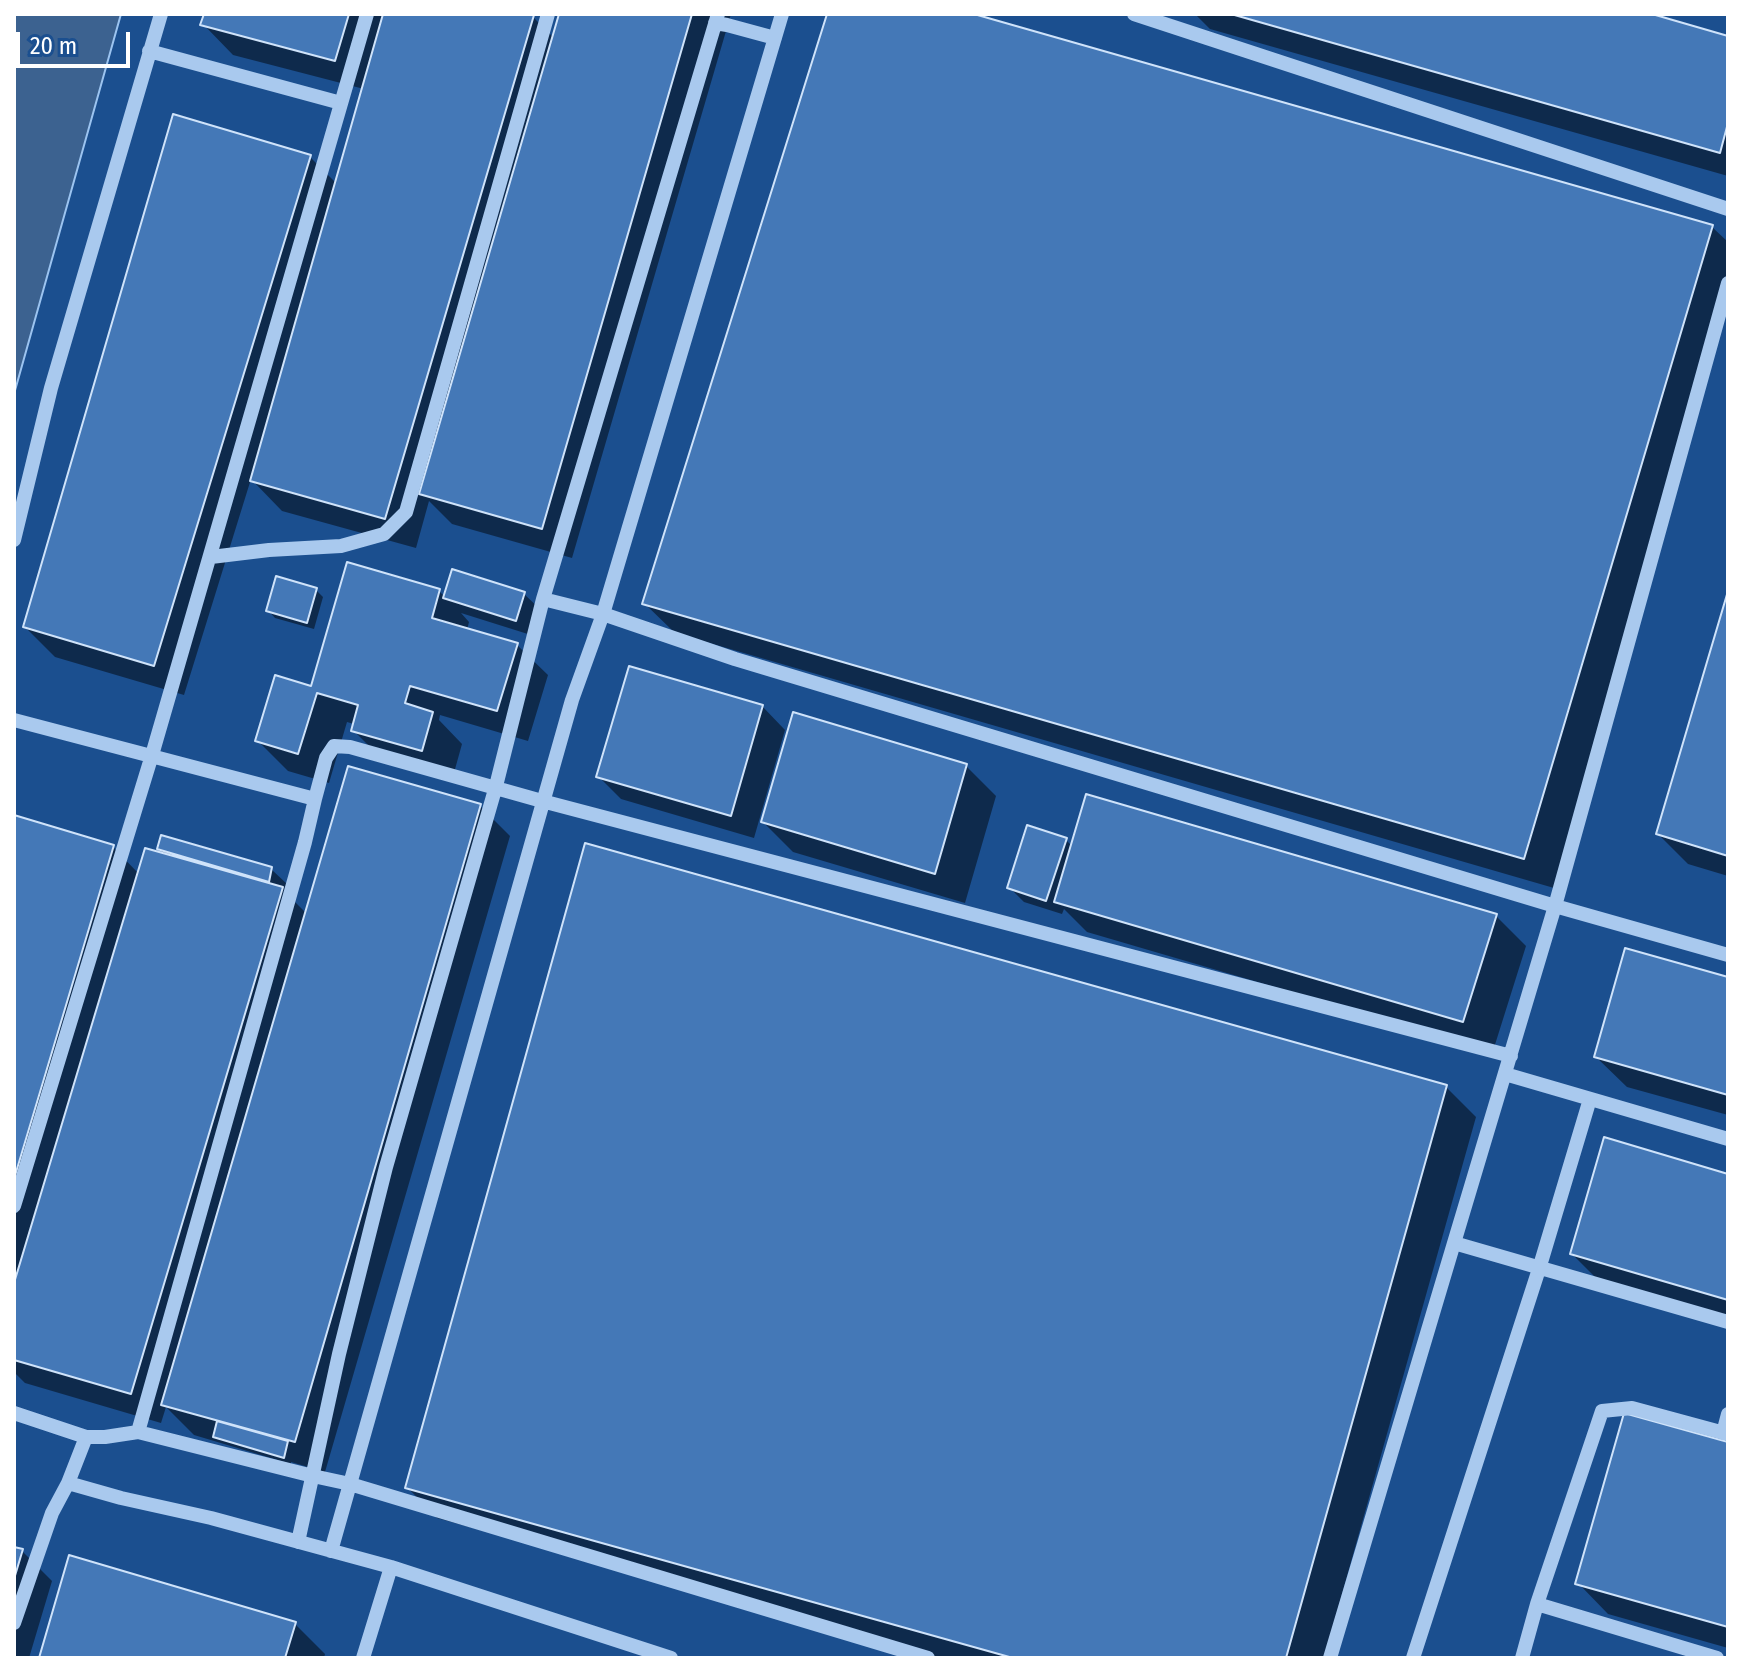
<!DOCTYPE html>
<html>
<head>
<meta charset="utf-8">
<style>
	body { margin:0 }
	#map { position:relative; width:1742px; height:1672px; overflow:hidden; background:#1b4f8f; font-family:"Fira Sans Condensed",sans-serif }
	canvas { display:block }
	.frame { position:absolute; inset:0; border:16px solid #fff; pointer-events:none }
	.scale { position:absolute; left:16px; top:32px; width:114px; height:36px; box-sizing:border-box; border:4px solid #fff; border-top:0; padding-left:10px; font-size:24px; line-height:28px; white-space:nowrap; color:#fff; -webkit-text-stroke:6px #1b4f8f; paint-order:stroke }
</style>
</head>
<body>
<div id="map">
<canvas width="1742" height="1672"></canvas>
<div class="frame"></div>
<div class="scale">20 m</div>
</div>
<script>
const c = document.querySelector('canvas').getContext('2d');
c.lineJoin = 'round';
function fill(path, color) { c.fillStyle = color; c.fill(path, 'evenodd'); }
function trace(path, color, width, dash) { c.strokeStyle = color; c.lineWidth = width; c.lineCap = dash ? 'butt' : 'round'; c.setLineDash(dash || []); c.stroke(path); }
const water = new Path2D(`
	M14,14H121L14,394Z`);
fill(water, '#3c6290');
trace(water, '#9cc4f0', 2);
fill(new Path2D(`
	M206,14H523L533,17L554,38L561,14H731L572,558L452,524L429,501L416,548L282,511L251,479L184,695L55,657L25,627L310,157L337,184L364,89L233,55L203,24Z
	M829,14H967L1712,227L1728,242V306L1554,888L675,633L644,603Z
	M1195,14H1644L1728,38V176L1210,29Z
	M316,590L323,597L314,629L275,618L268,610Z
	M439,591L446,598L524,594L540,609L531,635L461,613L469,622L467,630L517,645L548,675L528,741L440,715L439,720L462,744L452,780L383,760L353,730L354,724L347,722L329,783L288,771L258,741L312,689Z
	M1728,598V876L1688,864L1658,834Z
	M762,706L785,730L754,838L621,799L598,776Z
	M966,766L996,796L965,903L793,852L763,822Z
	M480,806L510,836L325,1472L291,1462V1464L194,1435L166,1407L161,1423L25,1383L14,1372V818L113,847L139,874L166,856L159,849L271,869L287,884L285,892L307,914Z
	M1066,840L1073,847L1496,916L1526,946L1493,1051L1087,932L1064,909L1062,914L1024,902L1009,887Z
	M1728,979V1115L1627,1087L1596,1057Z
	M1446,1087L1476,1117L1324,1658H939L437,1518L407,1487Z
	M1728,1176V1321L1602,1284L1572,1254Z
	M1728,1444V1648L1608,1614L1578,1583Z
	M14,1549L22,1551L52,1581L29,1658H14Z
	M295,1624L325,1654L324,1658H41Z`), '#0007');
const building = new Path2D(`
	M204,14H349L335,61L200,25Z
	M383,14L534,15L385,519L250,481Z
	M559,14H692L542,529L419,494Z
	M827,14H974L1713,225L1524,859L642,604Z
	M1231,14H1652L1728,36V123L1720,153Z
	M173,114L311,155L154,666L23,627Z
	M347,562L440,589L432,618L518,643L497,711L410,686L405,703L433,712L422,751L351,731L358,705L317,693L298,754L255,741L275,675L311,686Z
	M452,569L525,592L516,621L443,598Z
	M276,576L317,588L307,623L266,611Z
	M1728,591V856L1656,834Z
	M629,666L763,705L731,816L596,777Z
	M793,712L967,764L935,874L761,822Z
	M348,766L481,804L295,1442L161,1405Z
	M1086,794L1497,914L1463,1022L1054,902Z
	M14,815L114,845L14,1179Z
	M1027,825L1067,838L1046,901L1007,888Z
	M161,835L272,867L269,882L157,849Z
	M585,843L1447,1085L1286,1658H1013L405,1488Z
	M145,848L283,887L131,1394L14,1360V1283Z
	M1625,948L1728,977V1095L1594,1057Z
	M1604,1137L1728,1174V1300L1570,1254Z
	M1624,1413L1728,1442V1627L1575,1584Z
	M217,1421L288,1441L284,1458L213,1437Z
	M14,1547L23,1549L14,1579Z
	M69,1555L296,1622L285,1658H39Z`);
fill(building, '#4478b7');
trace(building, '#cfe3fa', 2);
trace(new Path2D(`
	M1134,14L1728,209
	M715,23L727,25L775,38
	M149,51L341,103
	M14,540L51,388L161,14
	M211,557L269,550L341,546L384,534L406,512L548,14
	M543,599L603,614L735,659L1555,906L1728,955
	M14,720L315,799L305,842L138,1432
	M315,799L326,758L334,746L350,747L542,801L1511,1056
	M1505,1074L1728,1139
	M14,1206L152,755L367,14
	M1454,1243L1555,906L1728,283
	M14,1413L86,1437
	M1723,1433L1728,1414
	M68,1483L121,1498L211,1518L391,1567L671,1658
	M298,1542L339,1354L386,1167L496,786L543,599L718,14
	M331,1551L572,700L603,614L782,14
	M1537,1604L1717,1658
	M14,1623L52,1513L68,1483L86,1437H105L138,1432L313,1476L350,1484L928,1658
	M363,1658L391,1567
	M1330,1658L1454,1243L1728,1322
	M1413,1658L1539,1269L1590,1099
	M1522,1658L1537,1604L1602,1411L1632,1408L1728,1434`), '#a9c9ee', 14);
</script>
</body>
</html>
